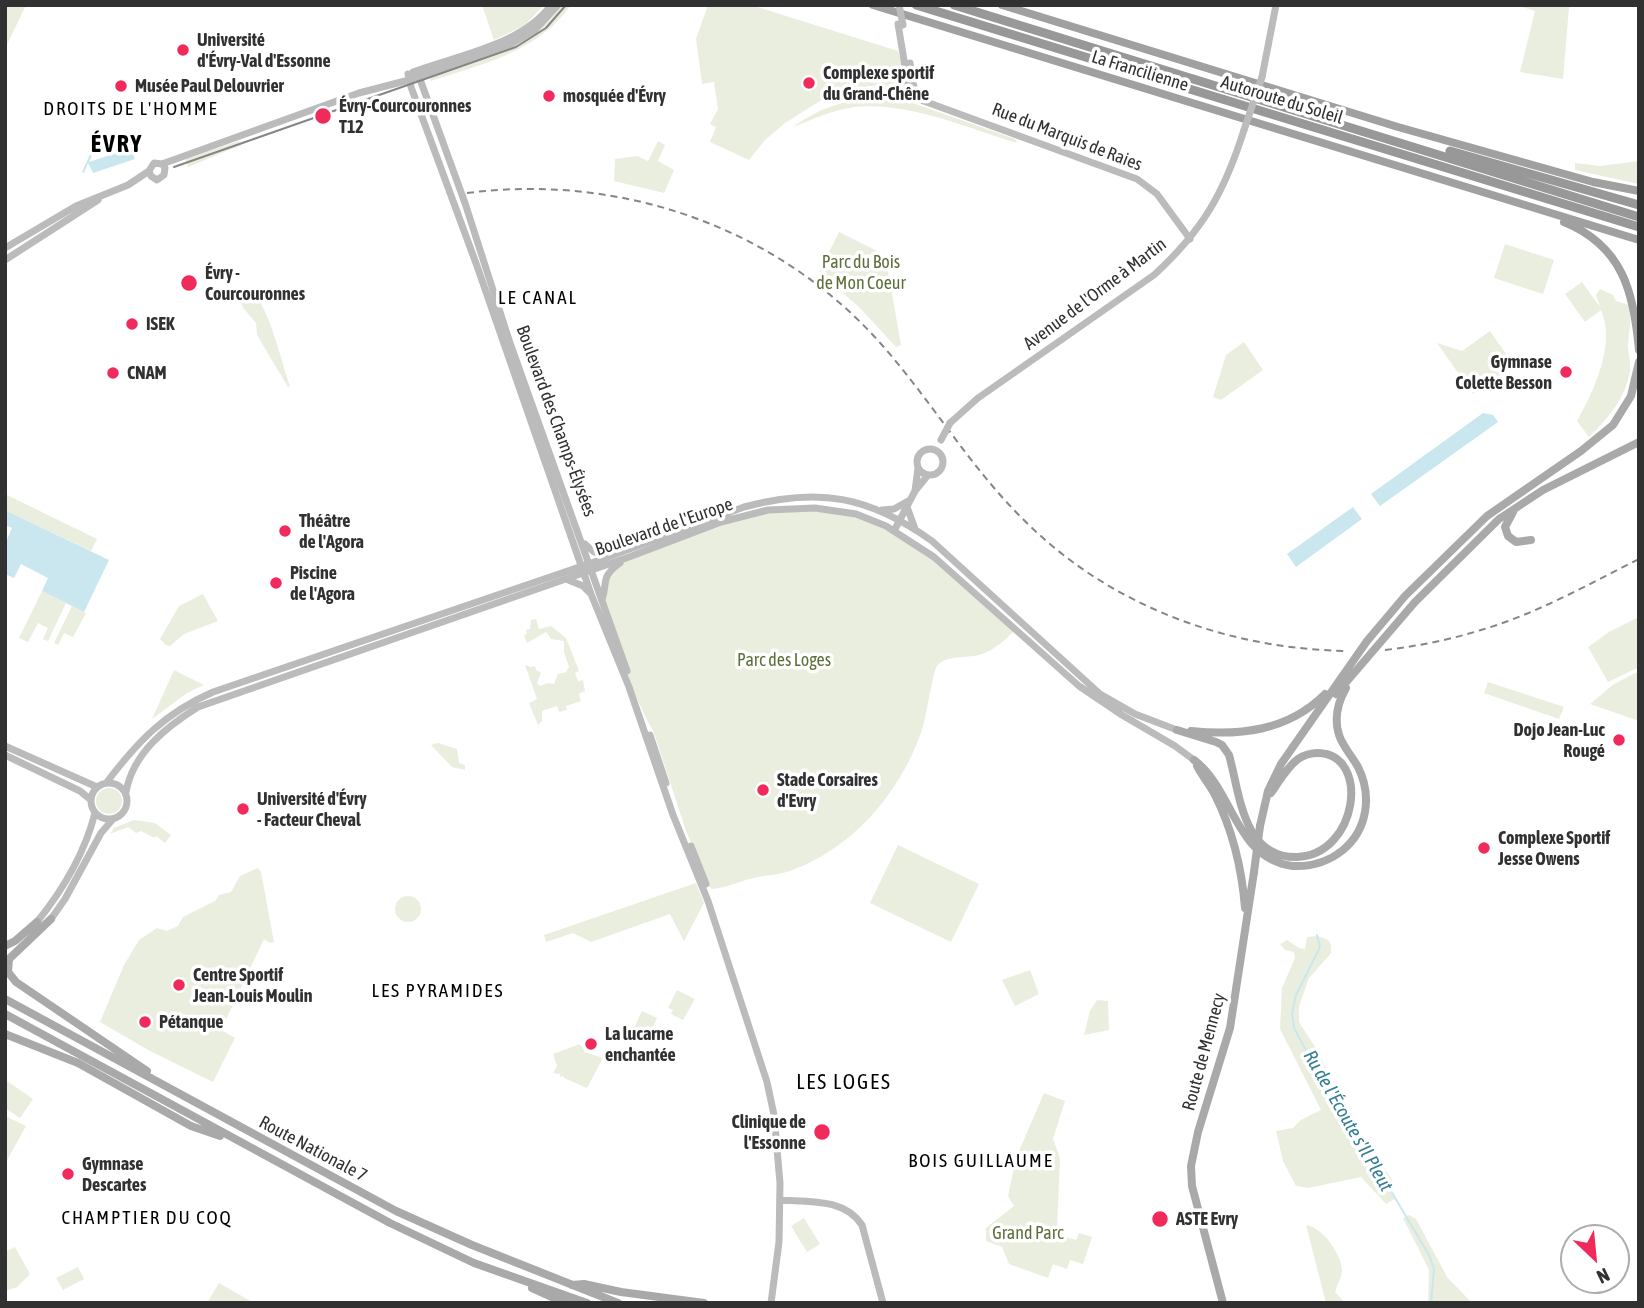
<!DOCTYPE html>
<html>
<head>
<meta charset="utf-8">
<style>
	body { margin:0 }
	#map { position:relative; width:1644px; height:1308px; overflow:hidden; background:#fff; font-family:"Asap Condensed",sans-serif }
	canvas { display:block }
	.frame { position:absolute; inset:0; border:7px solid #313131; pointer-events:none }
	.north { position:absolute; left:1560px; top:1224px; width:70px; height:70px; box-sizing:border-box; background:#fff; border:2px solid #adadad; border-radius:50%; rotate:154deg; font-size:19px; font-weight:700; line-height:28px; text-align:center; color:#313131 }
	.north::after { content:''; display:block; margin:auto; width:24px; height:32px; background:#f02b5c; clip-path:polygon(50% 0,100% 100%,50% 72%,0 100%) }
</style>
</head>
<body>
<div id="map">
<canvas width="1644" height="1308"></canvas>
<div class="frame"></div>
<div class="north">N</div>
</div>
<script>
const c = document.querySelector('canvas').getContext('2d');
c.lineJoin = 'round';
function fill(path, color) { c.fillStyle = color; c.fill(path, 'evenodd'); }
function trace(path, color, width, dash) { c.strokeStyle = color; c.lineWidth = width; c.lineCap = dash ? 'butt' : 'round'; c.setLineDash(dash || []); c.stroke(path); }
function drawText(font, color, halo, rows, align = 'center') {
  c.font = font + ' "Asap Condensed",sans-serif'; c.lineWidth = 7; c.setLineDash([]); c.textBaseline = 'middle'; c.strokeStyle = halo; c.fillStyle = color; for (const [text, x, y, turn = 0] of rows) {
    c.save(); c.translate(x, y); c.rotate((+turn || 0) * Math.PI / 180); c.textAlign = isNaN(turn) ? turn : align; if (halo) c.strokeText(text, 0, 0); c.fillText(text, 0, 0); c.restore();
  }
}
fill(new Path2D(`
	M5,5H26L5,49Z
	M482,5H544L525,25L494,40Z
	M561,5H571C538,52 482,64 431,81L429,76L540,29Z
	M708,5H751L898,51C901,63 910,79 900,87L872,86L836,91L785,123L765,140L749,160L710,142L716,127L710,124L718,109L714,82L702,84L696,39Z
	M1516,5H1574L1569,7L1563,79L1520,72L1535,11Z
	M893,96L1015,139L1017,143C968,128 906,101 854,107C833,110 813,119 793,127C828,102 851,100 893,96Z
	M239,141L241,145L188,167L185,158Z
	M658,141L665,145L658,161L674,170L664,193L614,181L615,159L637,156L648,161Z
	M1639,161V184L1575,170V163L1600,166Z
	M839,232L885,255L901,345L896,347L860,308L819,272Z
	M1505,244L1554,260L1543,294L1494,278Z
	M1582,282L1600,307L1596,295L1600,289L1613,295L1616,301L1629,305C1632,318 1629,330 1628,344C1628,353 1631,363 1630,371C1625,399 1609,417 1589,437L1577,421C1594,391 1616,344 1601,310L1585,322L1565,294Z
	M247,287C268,299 281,362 290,386L288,387L257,335L256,323L244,309L239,299L241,290Z
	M1490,331L1513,364V367L1473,394L1437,343L1462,351Z
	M1244,342L1263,370L1221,400L1213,397L1226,355Z
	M5,494L97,539L91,551L5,510Z
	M815,508L872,520L934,557L1016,629C1006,639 996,649 982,654C969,659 947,654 937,666C933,671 926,720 921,733C899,794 852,849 790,871C779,875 765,875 754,878C740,881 727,888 712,889L708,885L685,828L653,730C637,706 602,611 604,583C605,576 611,571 616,565L750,514Z
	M42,591L66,603L48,641L43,639L48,628L38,623L28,642L19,638Z
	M203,594L218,621L184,634L170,646L166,645L160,639L179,606Z
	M72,606L86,613L73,637L64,633L58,645L54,643Z
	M1639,617V667L1608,682L1588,647L1609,632Z
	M536,619L539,629L551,626L566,638L579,671L575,673L578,681L583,680L585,691L579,694L581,701L566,706L567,710L559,712L557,706L542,711V721L538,725L529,703L537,699L525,665L531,667L535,666L536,670L541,673L537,683L540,686L548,683L554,684L558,674L566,672L569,667L564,652V641L551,639L546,632L527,643L524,635L527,634L526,630L530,629L531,620Z
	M174,670L204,685L187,693L152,719Z
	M1639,671V721L1590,704L1614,684Z
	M1488,682L1564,707L1559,719L1484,693Z
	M438,743L457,749L459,763L465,765V770L452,767L431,745Z
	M96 801a13 13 0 1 1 26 0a13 13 0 1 1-26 0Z
	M134,820L155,823L171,835L165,843L156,836L154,838L141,831L136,833L128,827L110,834L114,828Z
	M898,845L979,884L951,942L870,903Z
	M258,868L261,872L274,942L270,943L264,939L221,1030L235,1038L213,1082L150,1051L100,1022L124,965L139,940L157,928L167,931L178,926L183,917L215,901L219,895L231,892L240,876Z
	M696,883L704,903L684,941L670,914L591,942L573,933L546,942L544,935Z
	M395 909a13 13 0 1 1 26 0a13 13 0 1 1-26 0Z
	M1318,936L1328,940L1331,945V953L1309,978L1299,1006V1022L1319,1053L1342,1104L1393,1181L1389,1190L1395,1199L1386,1204L1361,1177L1308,1188L1296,1186L1283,1161L1276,1131L1293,1128L1301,1120L1321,1110L1280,1029L1282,988L1295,958L1294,952L1285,950L1280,944L1287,940L1299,948L1305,949L1307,937Z
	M1030,970L1039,994L1015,1006L1002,980Z
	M677,990L695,999L683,1020L671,1014L673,1010L668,1008Z
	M1097,1000L1108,1001L1109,1030L1084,1035L1090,1011Z
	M642,1011L657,1018L649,1035L634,1028Z
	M580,1044L585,1052L603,1058L587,1088L564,1078L563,1076L560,1077V1074L553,1073L557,1066L553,1054Z
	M7,1081L33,1099L20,1118L5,1108Z
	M1044,1093L1065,1101L1053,1139L1060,1158L1057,1233L1061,1236L1058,1246L1063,1236L1076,1240L1079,1233L1092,1237L1083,1264L1070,1260L1067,1269L1053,1264L1048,1278L1009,1264L1002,1247L986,1241V1228L1014,1206L1008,1196L1016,1158Z
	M5,1116L26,1126L6,1162H5Z
	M1409,1215L1416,1219L1447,1277L1472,1303H1428L1429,1270L1403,1218Z
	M804,1218L820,1244L807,1252L791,1226Z
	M1306,1225C1322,1227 1342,1254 1342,1271C1342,1277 1337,1285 1335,1292L1345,1303H1326Z
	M15,1247L30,1274L17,1287L5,1291V1252Z
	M78,1267L84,1279L63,1290L56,1278Z
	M219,1283L254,1303H207Z`), '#eaeede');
fill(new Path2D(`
	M102,135L89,162L131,148L135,159L93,173L88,163L84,173L82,172L98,137Z
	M1483,413L1493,415L1498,422L1380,506L1371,494Z
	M1353,507L1362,519L1296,567L1287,554Z
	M5,510L109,560L84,612L42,591L48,578L21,564L14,578L5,574V544L12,528L5,525Z`), '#cae7ef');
trace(new Path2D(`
	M1317,935L1320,947L1296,995L1292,1013L1294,1028L1345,1122L1391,1191L1429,1255L1434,1269L1431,1303`), '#cae7ef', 2);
trace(new Path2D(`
	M898,24L910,96L1137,179L1157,194L1190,239
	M910,63L915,93
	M417,71L465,203L510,343L627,671
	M413,72C458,55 522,45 551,5
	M408,74L411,87L477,266L591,594L629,687L673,815L708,901L767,1082L774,1115L780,1183L779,1242L771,1303
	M1262,77L1276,5
	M162,164L165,168L164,175L157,180L151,176L149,171L154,163L162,164L359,93L409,80L511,44L535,30L558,5
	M5,248L76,206L128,185L149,171
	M5,260L98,200
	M950,423L978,398L1154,275C1203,230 1224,193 1244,130
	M917 462a13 13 0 1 1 26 0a13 13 0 1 1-26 0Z
	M915,491L918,468
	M907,507L915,529
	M882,510L894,509L910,500
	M894,531L915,491L928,475
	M585,544L594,552L607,556
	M566,579L583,586L589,592
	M602,600C608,582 600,577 620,563
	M650,735L666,783
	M5,746L97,787
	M5,755L80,791L91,800
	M107,782C138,741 165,713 213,692L594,562L744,507C819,487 869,496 932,541L1100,694L1135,714L1177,730
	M91 801a18 18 0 1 1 36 0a18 18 0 1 1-36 0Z
	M126,792C133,753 166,727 198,707L629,557L721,522L768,510L815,508L856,514L886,526L934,557L1079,686L1122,715L1175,746L1194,760
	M691,846L706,884
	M51,919L65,899L101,833L113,819
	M37,922C62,891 85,852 95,813
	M780,1200C809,1202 844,1198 862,1225L883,1303`), '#bbb', 7);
trace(new Path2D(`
	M1513,512L1505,527L1508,536L1516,542L1531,540
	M1336,694L1415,602L1499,519L1543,490L1639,442
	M1177,730L1216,742L1222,745L1229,755C1240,793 1242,858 1297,857C1358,855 1371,754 1318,753C1311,753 1304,755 1298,759C1286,768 1279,782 1271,793
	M1191,731C1240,736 1288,731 1325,694
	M1194,760C1234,790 1235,859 1293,866C1312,867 1328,862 1343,850C1368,829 1372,795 1358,767C1352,756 1343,747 1339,735C1334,719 1338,702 1346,688
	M1197,766C1202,776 1210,785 1215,795C1232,829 1242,870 1245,908
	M1260,826L1268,791L1281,764L1367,641L1405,596L1487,516L1581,451L1613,425L1631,396L1639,362
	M51,919L9,959L8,972L16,982L147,1071
	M5,946L15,941L37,922
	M5,999L396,1211L472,1245L618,1303
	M5,1014L390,1223L474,1263L587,1303
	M5,1034L78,1063L191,1126L220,1136
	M572,1285L584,1284L621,1292L704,1303
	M532,1288L565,1303
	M1223,1303L1192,1186L1191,1166L1198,1132L1230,1028L1254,872`), '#a9a9a9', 8);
trace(new Path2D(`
	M873,5L1639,240
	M1002,5L1398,127L1593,182L1639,191
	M1564,222C1623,246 1634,293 1639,350`), '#a0a0a0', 8);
trace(new Path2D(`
	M916,5L1639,227
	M954,5L1639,217
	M1450,151L1639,205`), '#989898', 9);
trace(new Path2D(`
	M174,167L516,47L546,28L566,5`), '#868686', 2);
trace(new Path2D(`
	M467,193C622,173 779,228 882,345C934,404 973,472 1030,526C1115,608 1230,649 1347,651
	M1385,650C1418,646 1449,640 1481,630C1536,614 1587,585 1639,559`), '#868686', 2, [7, 5]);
trace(new Path2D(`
	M899,5L903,25
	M1244,130L1262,77
	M941,440L950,423`), '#bbb', 7);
trace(new Path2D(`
	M1254,872L1260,826`), '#a9a9a9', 8);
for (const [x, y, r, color] of [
	[183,50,7,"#f02b5c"],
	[809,83,7,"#f02b5c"],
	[121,86,7,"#f02b5c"],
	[549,96,7,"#f02b5c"],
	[323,116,9,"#f02b5c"],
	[189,283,9,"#f02b5c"],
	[132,324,7,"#f02b5c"],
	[1566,372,7,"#f02b5c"],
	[113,373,7,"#f02b5c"],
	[285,531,7,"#f02b5c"],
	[276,583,7,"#f02b5c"],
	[1619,740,7,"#f02b5c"],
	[763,790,7,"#f02b5c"],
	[243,809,7,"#f02b5c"],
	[1484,848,7,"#f02b5c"],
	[179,985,7,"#f02b5c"],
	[145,1022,7,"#f02b5c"],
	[591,1044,7,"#f02b5c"],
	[822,1132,9,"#f02b5c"],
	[68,1174,7,"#f02b5c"],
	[1160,1219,9,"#f02b5c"]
]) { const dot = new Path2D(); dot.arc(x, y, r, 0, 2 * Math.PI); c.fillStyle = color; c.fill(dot); trace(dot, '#fff', 2.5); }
drawText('bold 18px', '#313131', '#fff', [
	["Université",197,40],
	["d'Évry-Val d'Essonne",197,61],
	["Complexe sportif",823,73],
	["du Grand-Chêne",823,94],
	["Musée Paul Delouvrier",135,86],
	["mosquée d'Évry",563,96],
	["Évry-Courcouronnes",339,106],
	["T12",339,127],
	["Évry -",205,273],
	["Courcouronnes",205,294],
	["ISEK",146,324],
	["Gymnase",1552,362,"right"],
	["Colette Besson",1552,383,"right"],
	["CNAM",127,373],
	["Théâtre",299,521],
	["de l'Agora",299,542],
	["Piscine",290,573],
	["de l'Agora",290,594],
	["Dojo Jean-Luc",1605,730,"right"],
	["Rougé",1605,751,"right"],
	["Stade Corsaires",777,780],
	["d'Evry",777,801],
	["Université d'Évry",257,799],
	["- Facteur Cheval",257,820],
	["Complexe Sportif",1498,838],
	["Jesse Owens",1498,859],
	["Centre Sportif",193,975],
	["Jean-Louis Moulin",193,996],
	["Pétanque",159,1022],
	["La lucarne",605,1034],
	["enchantée",605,1055],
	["Clinique de",806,1122,"right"],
	["l'Essonne",806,1143,"right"],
	["Gymnase",82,1164],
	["Descartes",82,1185],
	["ASTE Evry",1176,1219]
], 'left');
drawText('18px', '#313131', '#fff', [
	["La Francilienne",1140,71,17],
	["Autoroute du Soleil",1282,100,17],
	["Rue du Marquis de Raies",1067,137,21],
	["Avenue de l'Orme à Martin",1095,294,-37],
	["Boulevard des Champs-Élysées",556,421,70],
	["Boulevard de l'Europe",664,527,-19],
	["Route de Mennecy",1204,1052,-75],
	["Route Nationale 7",313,1149,28]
]);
drawText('18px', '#5d703b', '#fff', [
	["Parc du Bois",861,262],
	["de Mon Coeur",861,283],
	["Parc des Loges",784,660],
	["Grand Parc",1028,1233]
]);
c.letterSpacing = '2px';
drawText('19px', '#000', '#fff', [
	["DROITS DE L'HOMME",131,109],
	["LE CANAL",538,298],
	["LES PYRAMIDES",438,991],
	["BOIS GUILLAUME",981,1161],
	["CHAMPTIER DU COQ",147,1218]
]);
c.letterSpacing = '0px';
drawText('italic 19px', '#377f92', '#fff', [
	["Ru de l'Écoute s'Il Pleut",1348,1121,60]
]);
c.letterSpacing = '2px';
drawText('21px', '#000', '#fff', [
	["LES LOGES",844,1082]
]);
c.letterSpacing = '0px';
c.letterSpacing = '2px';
drawText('bold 24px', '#000', '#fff', [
	["ÉVRY",117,144]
]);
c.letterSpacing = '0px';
</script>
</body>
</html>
